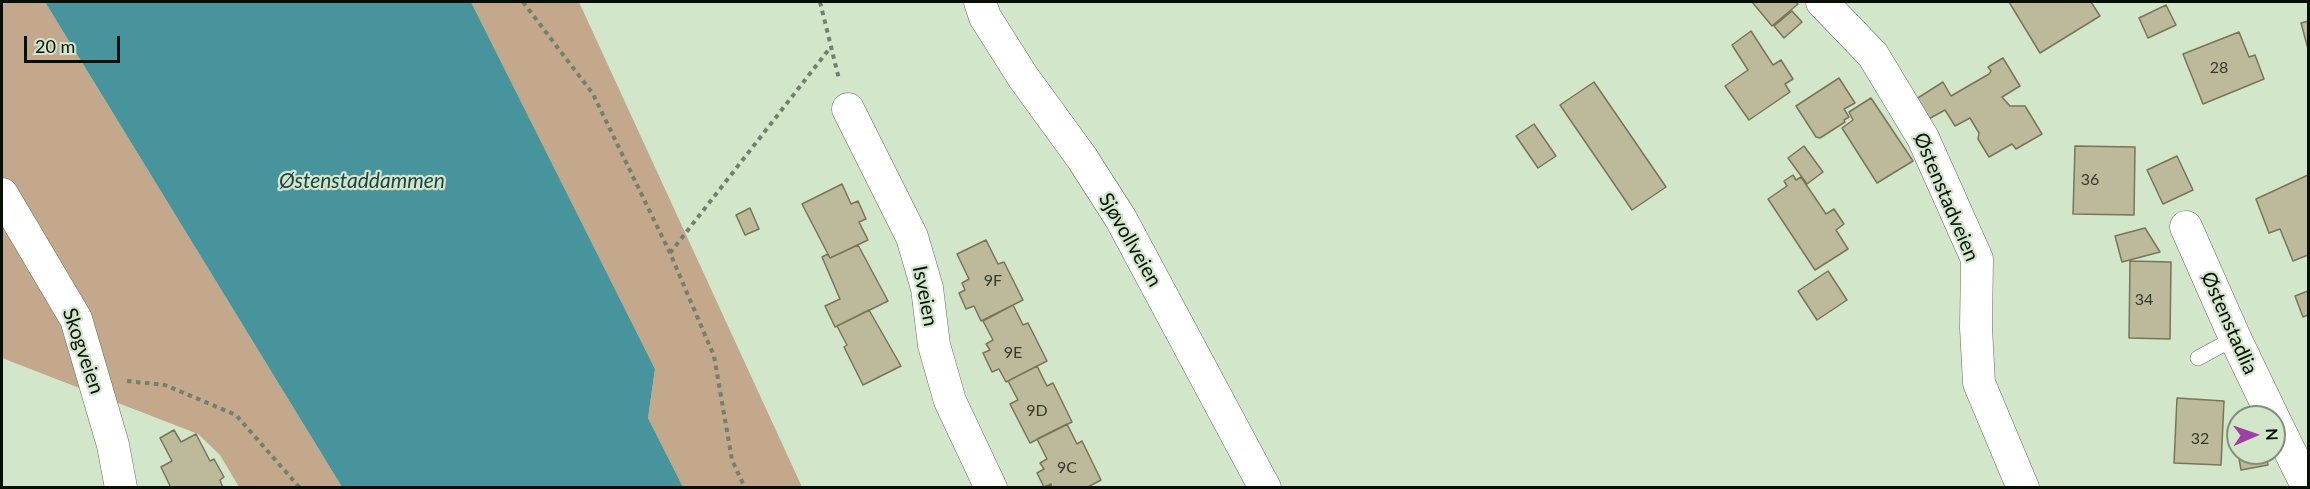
<!DOCTYPE html>
<html>
<head>
<meta charset="utf-8">
<style>
	body { margin:0 }
	#map { position:relative; width:2310px; height:489px; overflow:hidden; background:#d2e6ca; font-family:Lato,sans-serif }
	canvas { display:block }
	.frame { position:absolute; inset:0; border:3px solid #080f06; pointer-events:none }
	.north { position:absolute; left:2226px; top:405px; width:60px; height:60px; box-sizing:border-box; background:#d2e6ca; border:2px solid #81907c; border-radius:50%; rotate:88deg; font-size:16px; font-weight:700; line-height:24px; text-align:center; color:#080f06 }
	.north::after { content:''; display:block; margin:auto; width:21px; height:27px; background:#a03fa6; clip-path:polygon(50% 0,100% 100%,50% 72%,0 100%) }
	.scale { position:absolute; left:24px; top:36px; width:96px; height:27px; box-sizing:border-box; border:3px solid #080f06; border-top:0; padding-left:8px; font-size:18px; line-height:21px; white-space:nowrap; color:#080f06; -webkit-text-stroke:4px #d2e6ca; paint-order:stroke }
</style>
</head>
<body>
<div id="map">
<canvas width="2310" height="489"></canvas>
<div class="frame"></div>
<div class="north">N</div>
<div class="scale">20 m</div>
</div>
<script>
const c = document.querySelector('canvas').getContext('2d');
c.lineJoin = 'round';
function fill(path, color) { c.fillStyle = color; c.fill(path, 'evenodd'); }
function trace(path, color, width, dash) { c.strokeStyle = color; c.lineWidth = width; c.lineCap = dash ? 'butt' : 'round'; c.setLineDash(dash || []); c.stroke(path); }
function drawText(font, color, halo, rows, align = 'center') {
  c.font = font + ' Lato,sans-serif'; c.lineWidth = 4.5; c.setLineDash([]); c.textBaseline = 'middle'; c.strokeStyle = halo; c.fillStyle = color; for (const [text, x, y, turn = 0] of rows) {
    c.save(); c.translate(x, y); c.rotate((+turn || 0) * Math.PI / 180); c.textAlign = isNaN(turn) ? turn : align; if (halo) c.strokeText(text, 0, 0); c.fillText(text, 0, 0); c.restore();
  }
}
fill(new Path2D(`
	M2,2H45L342,487H239L220,455L198,434L2,358Z
	M471,2H579L802,487H683L648,418L655,369Z`), '#c3a88c');
fill(new Path2D(`
	M45,2H471L655,369L648,418L683,487H342Z`), '#47949d');
const building = new Path2D(`
	M1752,2H1796L1798,4L1772,26Z
	M2009,2H2091L2100,16L2040,53Z
	M2166,5L2176,25L2148,38L2139,18Z
	M1792,11L1802,22L1784,38L1774,26Z
	M2308,21V49L2301,23Z
	M1751,31L1773,65L1781,60L1793,79L1785,84L1790,92L1749,120L1725,86L1748,70L1732,45Z
	M2239,32L2249,57L2255,55L2264,79L2203,104L2183,54Z
	M2003,58L2020,86L2002,97L2010,106H2025L2042,134L2016,149L2012,144L1989,157L1978,139L1979,133L1970,118L1955,126L1945,110L1925,121L1913,101L1943,82L1951,96L1989,74L1991,71L1988,67Z
	M1839,78L1855,103L1844,109L1849,117L1844,120L1845,122L1820,138L1816,137L1796,106Z
	M1594,82L1666,187L1632,210L1560,105Z
	M1871,98L1913,161L1877,183L1842,128L1853,120L1849,112Z
	M1534,124L1556,156L1538,168L1516,136Z
	M1804,146L1823,172L1807,184L1788,158Z
	M2075,146L2135,147L2134,215L2073,214Z
	M2177,156L2193,190L2163,204L2147,170Z
	M1793,175L1796,180L1801,177L1826,214L1834,209L1844,224L1836,230L1848,249L1815,270L1768,199L1787,186L1784,181Z
	M2308,175V255L2293,261L2280,229L2269,233L2256,199Z
	M842,184L851,204L858,201L866,219L859,222L868,240L830,258L802,204Z
	M750,208L759,229L745,235L736,215Z
	M2145,228L2160,252L2122,262L2115,236Z
	M986,240L998,264L1004,262L1023,300L981,321L974,306L966,309L959,293L965,290L962,283L969,279L957,254Z
	M858,245L888,301L835,327L825,306L840,299L822,257L828,254L830,258Z
	M2130,261L2171,262L2170,339L2129,338Z
	M1828,271L1847,300L1817,320L1798,291Z
	M2308,291V315L2303,317L2295,296Z
	M1013,305L1023,325L1028,323L1047,361L1006,382L999,369L992,372L983,353L990,350L986,344L993,340L983,321Z
	M869,310L901,366L863,385L844,347L847,345L837,326Z
	M1037,366L1047,386L1053,383L1072,422L1030,443L1010,404L1018,400L1008,381Z
	M2177,398L2224,401L2221,465L2174,463Z
	M1067,424L1077,444L1082,441L1101,480L1086,488H1052L1051,484L1044,487L1037,473L1044,469L1040,463L1047,459L1037,439Z
	M174,430L181,442L196,434L210,461L214,459L224,477L220,480L223,488H171L161,467L172,461L160,438Z
	M2238,440V453H2266L2268,465L2241,470L2236,441Z`);
fill(building, '#bdba9b');
trace(building, '#787558', 1.5);
const service = new Path2D(`
	M2198,358L2235,338`);
const minor = new Path2D(`
	M980,2L985,17L1023,77L1082,158L1121,219L1265,488
	M1822,2L1873,55L1923,138L1977,259L1976,328L1979,383L2023,488
	M848,109L912,237L927,288L934,345L950,401L991,488
	M2,194L76,319L113,445L121,488
	M2186,227L2235,338L2273,417
	M2274,419L2308,488`);
trace(service, '#5f7159', 16);
trace(minor, '#5f7159', 33);
trace(new Path2D(`
	M523,2L593,94L670,253L714,356L732,460L745,488
	M820,2L839,79
	M670,253L830,48
	M127,381L165,385L236,415L300,488`), '#72806d', 4, [4.5, 4.5]);
trace(service, '#fff', 15);
trace(minor, '#fff', 32);
drawText('16px', '#353a2b', null, [
	["28",2219,68],
	["36",2090,180],
	["9F",993,281],
	["34",2144,300],
	["9E",1013,353],
	["9D",1037,411],
	["32",2200,439],
	["9C",1067,468]
]);
drawText('20px', '#080f06', '#d2e6ca', [
	["Østenstadveien",1946,197,67],
	["Sjøvollveien",1130,240,60],
	["Isveien",925,296,79],
	["Østenstadlia",2229,323,66],
	["Skogveien",83,351,71]
]);
drawText('italic 21px', '#1e4347', '#d2e6ca', [
	["Østenstaddammen",362,181]
]);
</script>
</body>
</html>
